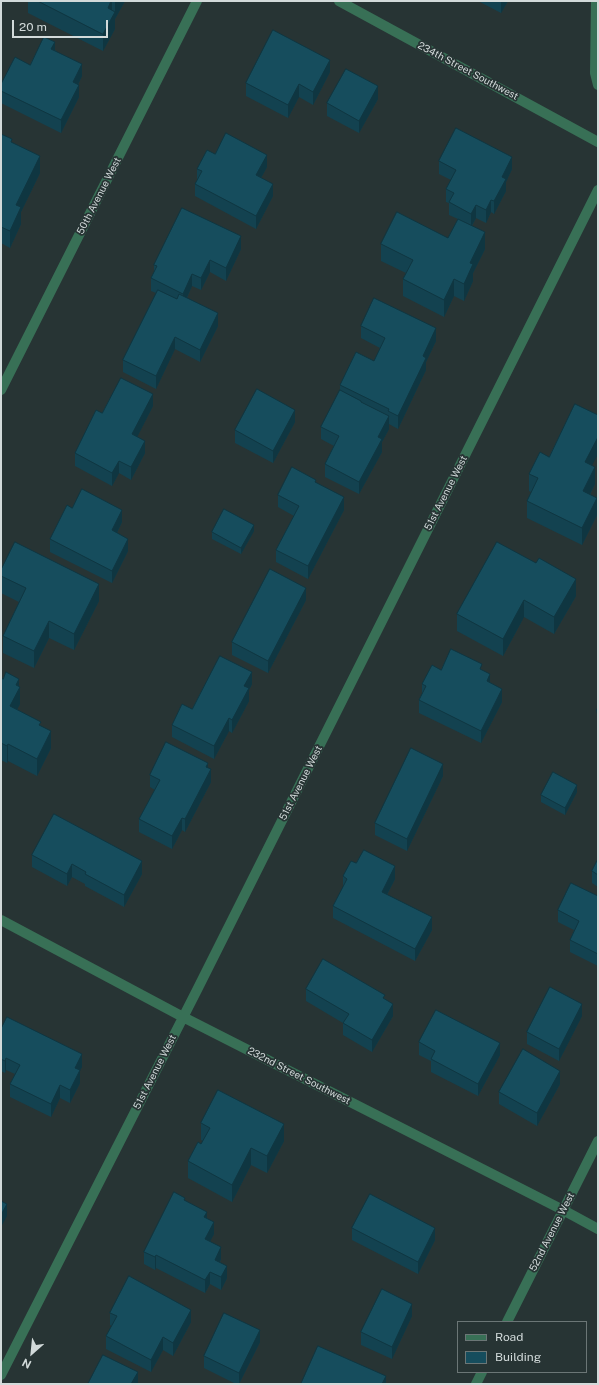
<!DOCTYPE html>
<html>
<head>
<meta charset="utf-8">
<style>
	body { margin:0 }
	#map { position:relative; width:599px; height:1385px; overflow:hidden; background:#273434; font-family:"Public Sans",sans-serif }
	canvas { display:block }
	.frame { position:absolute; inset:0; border:2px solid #d2dada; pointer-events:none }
	.legend { position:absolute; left:457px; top:1321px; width:130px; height:52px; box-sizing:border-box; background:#273434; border:1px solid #6b7676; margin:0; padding:5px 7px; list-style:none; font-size:12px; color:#d2dada }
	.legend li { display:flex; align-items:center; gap:8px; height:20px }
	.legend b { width:20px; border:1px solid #6b7676 }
	.north { position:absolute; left:12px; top:1333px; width:40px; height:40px; -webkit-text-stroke:3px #273434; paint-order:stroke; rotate:207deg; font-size:11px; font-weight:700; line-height:16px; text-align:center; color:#d2dada }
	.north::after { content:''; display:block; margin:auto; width:14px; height:18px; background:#d2dada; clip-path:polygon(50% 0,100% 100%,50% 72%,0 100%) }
	.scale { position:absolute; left:12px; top:20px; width:96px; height:18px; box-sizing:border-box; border:2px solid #d2dada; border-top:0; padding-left:5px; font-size:12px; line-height:14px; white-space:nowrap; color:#d2dada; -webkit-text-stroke:3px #273434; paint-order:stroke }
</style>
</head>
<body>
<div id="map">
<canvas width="599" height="1385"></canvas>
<div class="frame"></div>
<ul class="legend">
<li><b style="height:5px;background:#387056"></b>Road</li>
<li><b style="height:11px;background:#164d5d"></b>Building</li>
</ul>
<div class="north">N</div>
<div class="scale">20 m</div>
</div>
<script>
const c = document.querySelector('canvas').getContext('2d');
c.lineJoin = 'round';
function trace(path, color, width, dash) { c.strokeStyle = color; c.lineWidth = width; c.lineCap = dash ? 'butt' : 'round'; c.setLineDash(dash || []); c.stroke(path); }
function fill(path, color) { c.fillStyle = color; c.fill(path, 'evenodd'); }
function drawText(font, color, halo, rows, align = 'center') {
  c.font = font + ' "Public Sans",sans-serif'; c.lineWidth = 3.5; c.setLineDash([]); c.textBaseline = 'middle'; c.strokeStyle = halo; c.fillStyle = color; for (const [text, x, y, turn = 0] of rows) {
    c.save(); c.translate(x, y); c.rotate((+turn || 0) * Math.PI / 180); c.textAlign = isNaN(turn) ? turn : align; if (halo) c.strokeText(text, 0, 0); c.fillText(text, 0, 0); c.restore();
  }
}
trace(new Path2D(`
	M339,1L598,142
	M596,1L595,73L598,85
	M1,390L197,1
	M1,920L183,1017L563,1210L598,1229
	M507,1322L598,1141
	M1,1375L197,990L598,190
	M476,1384L482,1372`), '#387056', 10);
fill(new Path2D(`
	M28,1H125L115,19V18V29L103,51L28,13Z
	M478,1H508L501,13Z
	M55,50L82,76L78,85L79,97L61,133L1,103V84L30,65Z
	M330,72L313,105L299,97L288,118L246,96V83Z
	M378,99L359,133L327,116V103Z
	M1,134L12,143L40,173L21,212V224L10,248L1,243Z
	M215,154L267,167L261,178L273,196L256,229L195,196V184L197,181V169Z
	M439,161L512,169L506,182V191L494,214L491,212L486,223L476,218L472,226L485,249L473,273V281L464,301L454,296L444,317L403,296V279L406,273L381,261V244L448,238L458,219L449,215V203L446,202V189L451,180L439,174Z
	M241,249L226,281L210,272L201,290L192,286L187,298L218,326L200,362L175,349L156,389L123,372V360L156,293L151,291V278L154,272V265Z
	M361,326L436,341L426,362V370L398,429L389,424V429L382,442V452L359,494L325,477V464L334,446L321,439V427L340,391V385L374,361L380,348L361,338Z
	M153,406L137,437L145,453L131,480L119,473L112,486L75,466V453L102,413Z
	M295,422L273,463L235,443V430Z
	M549,457L592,466L595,484L590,495L597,515L582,545L527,518V501L531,492L529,491V474Z
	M316,483L344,510L308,579L276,562V550L294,516L278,507V495Z
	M72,508L122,522L117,533L128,551L112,583L50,552V539Z
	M254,531L241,554L212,539V532Z
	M497,542L576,596L554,634L524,617L503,656L457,631V614Z
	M1,570L99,601L74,650L49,638L34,668L3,653V636L19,602L1,593Z
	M306,600L268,673L232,655V642Z
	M441,670H482L502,702L481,743L419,713V700L422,694V684Z
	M1,678L19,686L20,704L17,709L41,726L51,748L37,776L8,761L7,763L1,760Z
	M252,684L249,690V701L232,733L229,731L214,759L172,737V725L192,709Z
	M597,709H598V730L597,721Z
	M208,768L211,782L185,832L182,830L172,849L139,832V819L155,790L150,787V775Z
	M443,776L407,851L375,835V823Z
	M577,792L565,815L541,802V795Z
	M32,855L142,874L124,907L85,886V884L72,877L67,886L32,867Z
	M598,859V887L592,883V871Z
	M356,863L395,879L387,895L432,930L415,961L333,918V906L343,887V876Z
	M598,896V966L570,952V940L574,930L558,922V910Z
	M306,989L385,999L393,1016L372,1052L343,1035V1023L306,1001Z
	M582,1016L559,1061L527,1044V1032Z
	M1,1029L82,1067L80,1070V1083L70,1103L60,1098L51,1117L10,1097V1084L15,1074L6,1070L5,1073L1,1071Z
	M419,1042L500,1055L478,1096L431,1072V1061L419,1055Z
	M560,1084L537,1126L499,1104V1092Z
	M201,1123L284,1141L267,1173L251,1165L232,1202L188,1178V1161L203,1141L201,1140Z
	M185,1201L207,1218L214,1234L210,1241L221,1259L220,1262L227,1278L221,1290L210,1284L205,1293L156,1268L155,1270L144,1264V1252Z
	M352,1228L435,1240L418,1274L352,1240Z
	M110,1313L191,1322L173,1356L163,1350L151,1372L106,1349V1336L112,1326L110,1325Z
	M412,1316L392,1359L361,1345V1332Z
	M260,1342L239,1384H236L204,1368V1356Z`), '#134250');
fill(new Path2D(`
	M111,1H112V17L108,8Z
	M116,1H125L115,19V2Z
	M501,1H508L501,13Z
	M115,12V29L103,51V34Z
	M55,42V55L51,49Z
	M330,60V72L313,105V92Z
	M82,64V76L73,95V82Z
	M299,84V97L288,118V105Z
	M79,85V97L61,133V120Z
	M378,86V99L359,133V121Z
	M267,155V167L256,187V175Z
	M40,156V173L21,212V224L10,248V231L16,205Z
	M512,157V169L506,182V191L494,214V201L502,177Z
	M273,184V196L256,229V216Z
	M491,200V212L486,223V210Z
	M476,205V218L471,227V214Z
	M485,232V249L473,273V281L464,301V284L470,263Z
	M241,236V249L226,281V268Z
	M210,260V272L201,290V278Z
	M192,274V286L183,306V294Z
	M454,279V296L444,317V300Z
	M218,313V326L200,362V350Z
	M436,328V341L426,362V370L398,429V416L423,356Z
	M175,337V349L156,389V376Z
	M153,394V406L132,447V434Z
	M295,410V422L273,463V451Z
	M389,416V429L382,442V452L359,494V482L378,437Z
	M598,437V454L585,479V462Z
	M145,441V453L131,480V467Z
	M119,461V473L112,486V473Z
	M595,467V484L583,508V491Z
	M344,497V510L308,579V566Z
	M597,498V515L582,545V528Z
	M122,510V522L112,543V530Z
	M254,525V531L241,554V548Z
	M128,539V551L112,583V571Z
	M576,579V596L554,634V617Z
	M99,584V601L74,650V634Z
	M306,588V600L268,673V661Z
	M524,600V617L503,656V639Z
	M49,621V638L34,668V651Z
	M252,672V684L249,690V701L232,733V720L244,686Z
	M490,674V686L487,681Z
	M19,679V689L20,687V704L10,723V706L16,685Z
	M502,689V702L481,743V731Z
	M229,718V731L214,759V746Z
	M51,731V748L37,776V759Z
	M8,744V761L7,763V746Z
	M208,763V775L211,769V782L185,832V819Z
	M443,764V776L407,851V839Z
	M577,785V792L565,815V808Z
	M182,818V830L172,849V836Z
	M142,861V874L124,907V895Z
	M72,864V877L67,886V874Z
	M395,866V879L382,904V892Z
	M432,917V930L415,961V949Z
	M393,1004V1016L372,1052V1040Z
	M582,1004V1016L559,1061V1049Z
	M500,1043V1055L478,1096V1084Z
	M82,1054V1067L75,1080V1068Z
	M6,1058V1070L5,1073V1061Z
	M80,1070V1083L70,1103V1090Z
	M560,1071V1084L537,1126V1113Z
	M60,1085V1098L51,1117V1104Z
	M284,1124V1141L267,1173V1156Z
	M251,1148V1165L232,1202V1185Z
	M7,1204V1216L1,1227V1215Z
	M207,1212V1224L204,1217Z
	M214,1222V1234L205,1251V1239Z
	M435,1228V1240L418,1274V1262Z
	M221,1247V1259L215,1272V1260Z
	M156,1255V1268L155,1270V1257Z
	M227,1266V1278L221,1290V1277Z
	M210,1272V1284L205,1293V1280Z
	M412,1304V1316L392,1359V1347Z
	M191,1310V1322L173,1356V1343Z
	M260,1330V1342L239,1384V1373Z
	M163,1337V1350L151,1372V1360Z
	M138,1372V1384H131Z
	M386,1376V1384H382Z`), '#0f3641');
const building = new Path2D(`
	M38,1H111L108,8L115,12L103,34Z
	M273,30L330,60L313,92L299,84L288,105L246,83Z
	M44,37L55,42L51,49L82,64L73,82L79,85L61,120L1,91V84L15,57L30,65Z
	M346,69L378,86L359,121L327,103Z
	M456,128L512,157L502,177L506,179L494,201L491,200L486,210L476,205L471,214L449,202L454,193L446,189L456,170L439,161Z
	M226,133L267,155L256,175L273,184L256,216L195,184L202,171L197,169L207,150L215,154Z
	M1,134L12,139L11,142L40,156L16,205L21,207L10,231L1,227Z
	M182,208L241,236L226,268L210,260L201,278L192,274L183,294L151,278L157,266L154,265Z
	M397,212L448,238L458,219L485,232L470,263L473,264L464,284L454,279L444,300L403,279L413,260L381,244Z
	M158,290L177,299L179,294L218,313L200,350L175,337L156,376L123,360Z
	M374,298L436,328L423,356L426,358L398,416L388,411L389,409L340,385L356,352L374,361L385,338L361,326Z
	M121,378L153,394L132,434L145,441L131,467L119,461L112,473L75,453L96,410L102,413Z
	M257,389L295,410L273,451L235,430Z
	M340,390L361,401V402L389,416L378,437L382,439L359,482L325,464L339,436L321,427Z
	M575,404L598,415V437L585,462L595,467L583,491L597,498L582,528L527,501L538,478L529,474L540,452L549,457Z
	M292,467L316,480L315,482L344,497L308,566L276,550L299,506L278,495Z
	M82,489L122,510L112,530L128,539L112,571L50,539L67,505L72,508Z
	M224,509L254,525L241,548L212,532Z
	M15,542L99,584L74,634L49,621L34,651L3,636L26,588L1,576V570Z
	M497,542L536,563L539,558L576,579L554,617L524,600L503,639L457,614Z
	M270,569L306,588L268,661L232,642Z
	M451,649L482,664L480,669L490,674L487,681L502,689L481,731L419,700L426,686L422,684L432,665L441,670Z
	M220,656L252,672L244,686L249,688L232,720L229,718L214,746L172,725L182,704L192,709Z
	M6,672L19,679L16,685L20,687L10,706L41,722L39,725L51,731L37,759L8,744L7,746L1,743V678L3,679Z
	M597,709H598V717Z
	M166,742L208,763L206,767L211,769L185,819L182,818L172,836L139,819L160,780L150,775Z
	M411,748L443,764L407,839L375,823Z
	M553,772L577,785L565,808L541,795Z
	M54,814L142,861L124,895L85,874L86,872L72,864L67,874L32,855Z
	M364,850L395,866L382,892L432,917L415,949L333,906L347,879L343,876L351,861L356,863Z
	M598,859V875L592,871Z
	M571,883L598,896V954L570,940L579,921L558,910Z
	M323,959L385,995L383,998L393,1004L372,1040L343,1023L349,1014L306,989Z
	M550,987L582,1004L559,1049L527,1032Z
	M436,1010L500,1043L478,1084L431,1059L435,1051L419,1042Z
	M7,1017L82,1054L75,1068L80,1070L70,1090L60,1085L51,1104L10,1084L20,1065L6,1058L5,1061L1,1059V1029Z
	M523,1049L560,1071L537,1113L499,1092Z
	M218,1090L284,1124L267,1156L251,1148L232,1185L188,1161L198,1142L201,1144L210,1128L201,1123Z
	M174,1192L185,1198L184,1200L207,1212L204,1217L214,1222L205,1239L221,1247L215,1260L227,1266L221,1277L210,1272L205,1280L156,1255L155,1257L144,1252Z
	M370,1194L435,1228L418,1262L352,1228Z
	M1,1201L7,1204L1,1215Z
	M129,1276L191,1310L173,1343L163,1337L151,1360L106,1336L117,1316L110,1313Z
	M382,1289L412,1304L392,1347L361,1332Z
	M224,1313L260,1330L239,1373L204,1356Z
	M318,1346L386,1376L382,1384H301Z
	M103,1355L138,1372L131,1384H88Z`);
fill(building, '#164d5d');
trace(building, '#0f3641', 1);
drawText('10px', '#d2dada', '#273434', [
	["234th Street Southwest",468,71,28],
	["50th Avenue West",99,196,-63],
	["51st Avenue West",446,493,-63],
	["51st Avenue West",301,783,-63],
	["51st Avenue West",155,1072,-63],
	["232nd Street Southwest",299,1076,27],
	["52nd Avenue West",552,1232,-63]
]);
</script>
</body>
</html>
